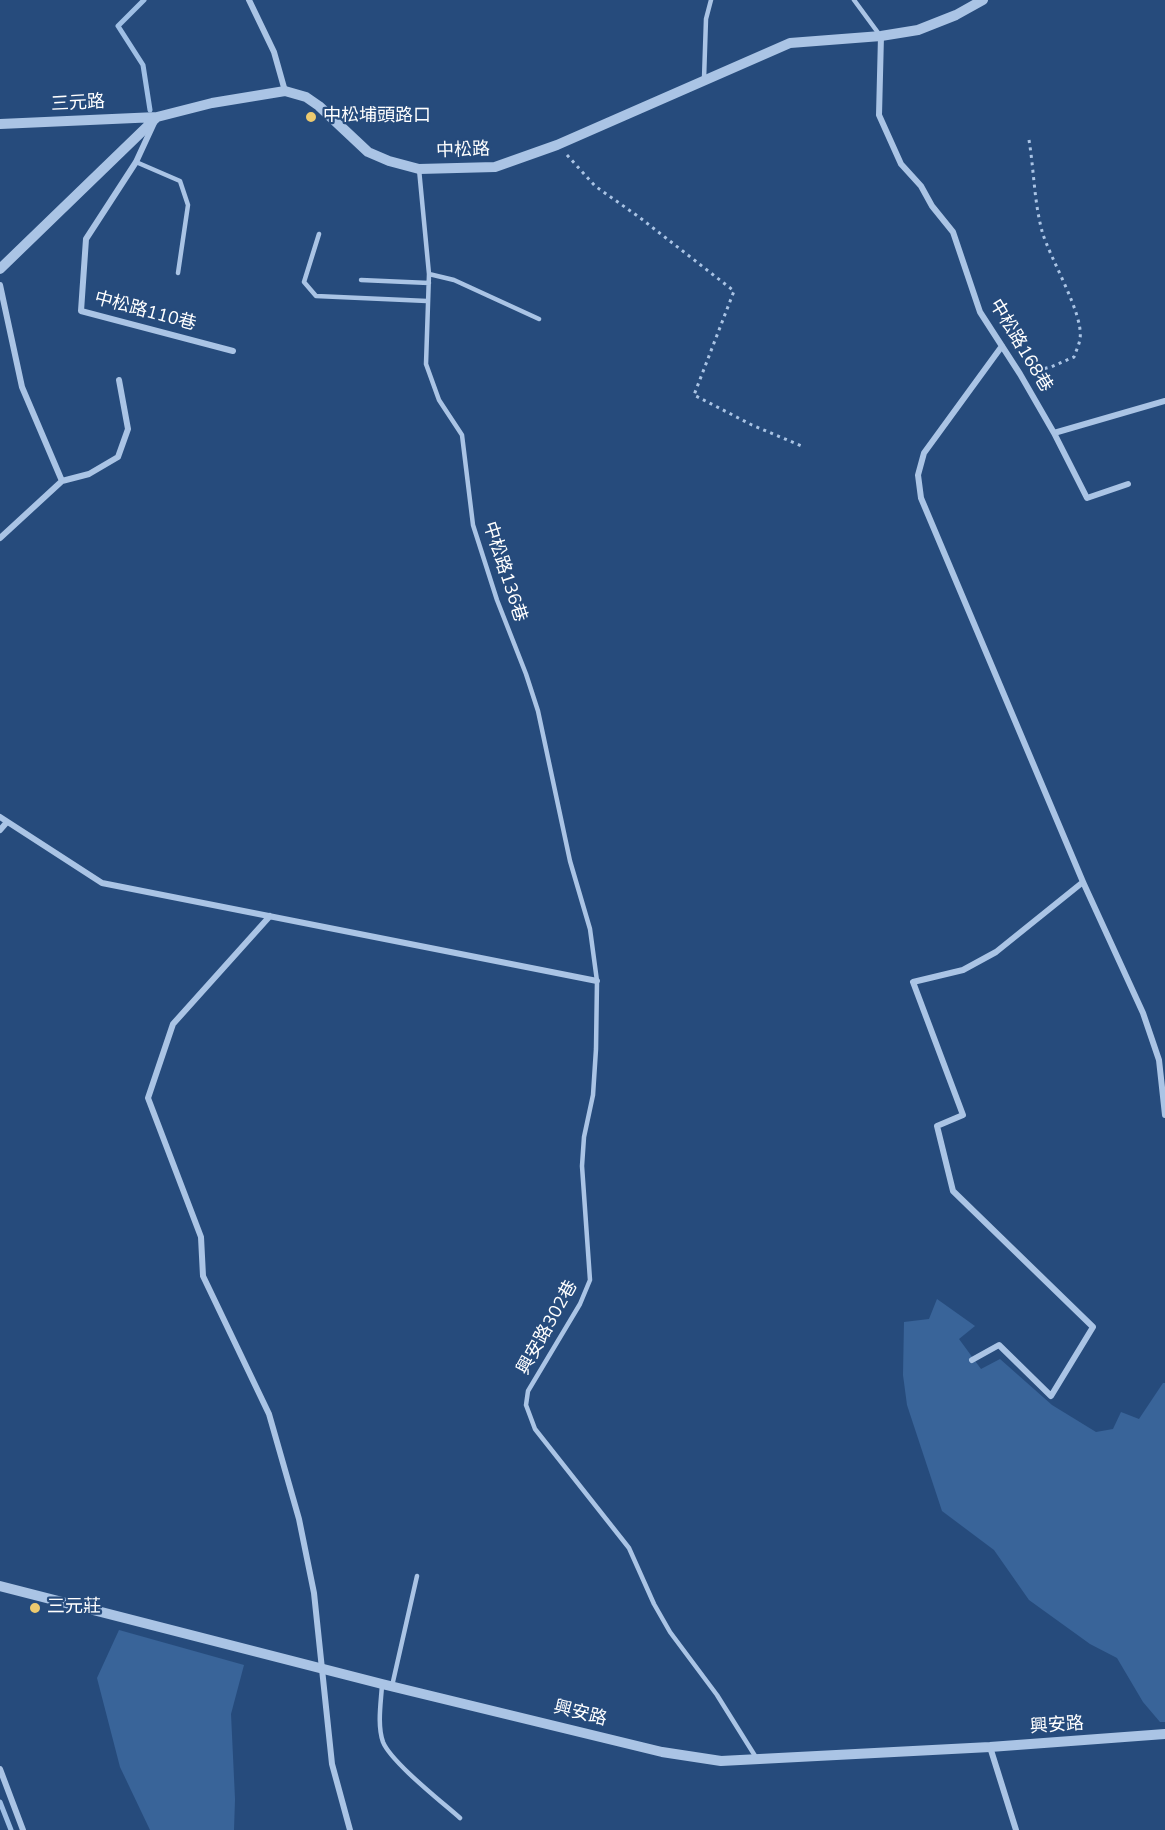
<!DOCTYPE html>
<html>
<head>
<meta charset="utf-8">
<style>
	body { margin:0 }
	canvas { display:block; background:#264b7c }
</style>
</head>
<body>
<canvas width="1165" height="1830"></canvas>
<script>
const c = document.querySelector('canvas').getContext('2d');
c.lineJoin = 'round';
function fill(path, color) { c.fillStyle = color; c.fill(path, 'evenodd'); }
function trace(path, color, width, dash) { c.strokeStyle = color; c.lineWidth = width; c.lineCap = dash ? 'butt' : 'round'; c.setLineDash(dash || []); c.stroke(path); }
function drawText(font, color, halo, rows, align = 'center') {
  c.font = font + ' "Nunito Sans","Noto Sans TC",sans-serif'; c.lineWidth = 4.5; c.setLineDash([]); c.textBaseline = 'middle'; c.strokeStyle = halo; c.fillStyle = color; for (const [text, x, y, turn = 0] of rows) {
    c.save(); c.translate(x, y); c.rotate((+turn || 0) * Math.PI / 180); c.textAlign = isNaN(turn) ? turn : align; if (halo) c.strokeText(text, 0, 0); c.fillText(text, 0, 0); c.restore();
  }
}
fill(new Path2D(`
	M937,1299L975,1326L959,1339L981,1369L1000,1359L1052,1405L1096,1432L1113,1429L1121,1412L1139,1419L1163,1383H1165V1722H1160L1143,1702L1117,1658L1090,1644L1029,1600L994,1550L942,1511L907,1405L903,1375L904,1322L929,1319Z
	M119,1630L244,1665L231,1714L235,1799L234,1830H150L120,1767L97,1678Z`), '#396499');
trace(new Path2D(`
	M144,0L118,26L143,65L150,110
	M0,1802L11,1830`), '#9fbfe5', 5);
trace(new Path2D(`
	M1029,140C1034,170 1034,201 1042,231C1050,259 1084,314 1080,339C1079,345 1076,351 1074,357L1051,367L1030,372
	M567,155L595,186L639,217L734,291L694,395L752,425L804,447`), '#aac4e5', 3, [3, 4.5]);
trace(new Path2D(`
	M854,0L879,34
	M704,79L706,19L711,0
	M136,162L180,181L188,205L178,273
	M419,169L429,274L426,364L439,400L462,435L473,525L497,600L526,674L538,711L570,861L590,929L597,981L596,1049L593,1095L584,1137L582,1166L590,1280L580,1304L528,1391L526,1405L535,1429L629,1548L654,1604L670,1632L717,1695L757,1759
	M319,234L304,282L316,296L427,301
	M429,274L454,280L539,319
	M361,280L429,283
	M382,1685C381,1702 377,1725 383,1742C391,1762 442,1802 460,1818
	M392,1686L417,1576`), '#aac4e5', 4.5);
trace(new Path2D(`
	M249,0L274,52L285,91
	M881,36L879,115L901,164L921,186L932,206L953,232L980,312L1020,374L1054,433L1165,401
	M154,123L136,162L86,239L81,311L233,351
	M0,285L22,387L62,481L0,538
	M1002,346L924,453L918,475L921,498L1083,882L1143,1013L1159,1060L1165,1115
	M1054,433L1087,498L1128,484
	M62,481L89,474L118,457L128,429L119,380
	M0,817L102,883L597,981
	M0,830L7,822
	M270,916L173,1024L148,1098L201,1237L203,1276L269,1414L299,1519L314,1593L332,1764L350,1830
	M972,1360L999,1345L1051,1396L1093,1327L953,1191L937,1126L963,1115L913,982L963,970L996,952L1083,882
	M990,1747L1016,1830
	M0,1769L23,1830`), '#aac4e5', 6);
trace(new Path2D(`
	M0,124L157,117
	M0,269L157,117L212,103L285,91L306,97L319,106L368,152L389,161L419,169L495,167L557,145L790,43L881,36L918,30L956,15L983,0
	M0,1586L382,1684L662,1752L721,1761L990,1747L1165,1734`), '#aac4e5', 10);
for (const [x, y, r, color] of [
	[311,117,6,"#edca6f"],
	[35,1608,6,"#edca6f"]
]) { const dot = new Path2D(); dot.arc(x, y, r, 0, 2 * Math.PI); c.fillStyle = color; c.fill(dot); trace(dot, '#264b7c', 2); }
drawText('18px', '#fff', '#264b7c', [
	["三元路",78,104,-3],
	["中松路",463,151,-2],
	["中松路110巷",145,312,15],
	["中松路168巷",1020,346,59],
	["中松路136巷",504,572,72],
	["興安路302巷",548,1328,-61],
	["興安路",580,1714,14],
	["興安路",1057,1726,-4]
]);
drawText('18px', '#fff', '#264b7c', [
	["中松埔頭路口",323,117],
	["三元莊",47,1608]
], 'left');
</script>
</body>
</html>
